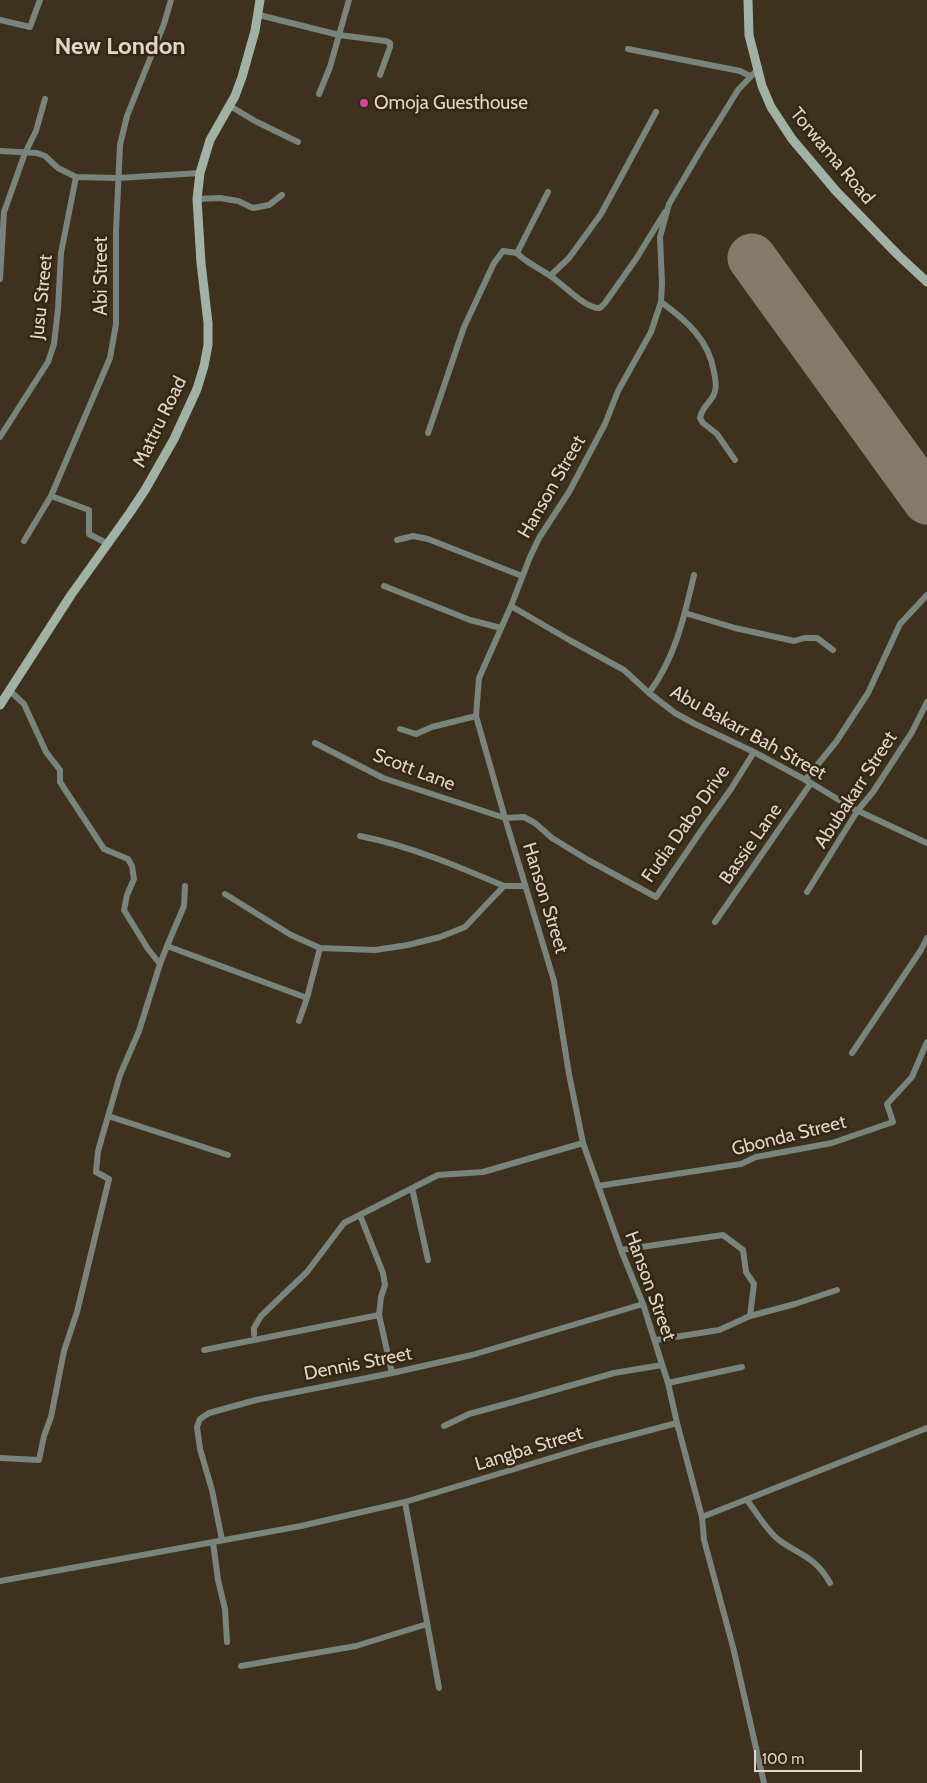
<!DOCTYPE html>
<html>
<head>
<meta charset="utf-8">
<style>
	body { margin:0 }
	#map { position:relative; width:927px; height:1783px; overflow:hidden; background:#3e311d; font-family:Cabin,sans-serif }
	canvas { display:block }
	.scale { position:absolute; left:754px; top:1750px; width:108px; height:22px; box-sizing:border-box; border:2px solid #ded6ca; border-top:0; padding-left:6px; font-size:15px; line-height:18px; white-space:nowrap; color:#ded6ca; -webkit-text-stroke:4px #342713; paint-order:stroke }
</style>
</head>
<body>
<div id="map">
<canvas width="927" height="1783"></canvas>
<div class="scale">100 m</div>
</div>
<script>
const c = document.querySelector('canvas').getContext('2d');
c.lineJoin = 'round';
function trace(path, color, width, dash) { c.strokeStyle = color; c.lineWidth = width; c.lineCap = dash ? 'butt' : 'round'; c.setLineDash(dash || []); c.stroke(path); }
function drawText(font, color, halo, rows, align = 'center') {
  c.font = font + ' Cabin,sans-serif'; c.lineWidth = 5; c.setLineDash([]); c.textBaseline = 'middle'; c.strokeStyle = halo; c.fillStyle = color; for (const [text, x, y, turn = 0] of rows) {
    c.save(); c.translate(x, y); c.rotate((+turn || 0) * Math.PI / 180); c.textAlign = isNaN(turn) ? turn : align; if (halo) c.strokeText(text, 0, 0); c.fillText(text, 0, 0); c.restore();
  }
}
trace(new Path2D(`
	M752,258L927,500`), '#847a6a', 49);
trace(new Path2D(`
	M259,15L339,35L349,0
	M0,20L30,27L40,0
	M628,49L740,71L750,76
	M759,68L738,90L699,153L669,204L660,237L662,283L661,302L651,332L618,391L605,424L569,492L539,538L530,557L511,606L479,678L476,716L505,818L554,981L569,1074L583,1143L621,1250L643,1304L668,1383L677,1423L702,1517L704,1540L733,1647L764,1783
	M319,94L330,67L339,35L386,41L390,43V47L380,75
	M230,106L255,121L298,142
	M0,151L37,153L45,156L58,168L76,177L118,178L200,173
	M548,192L517,253C525,262 539,268 549,275C562,283 585,309 600,308L605,303L636,259L665,212
	M197,199L220,198L238,201L253,208L269,205L282,195
	M550,276L569,258L601,214L656,112
	M0,279L4,212L25,153L36,131L45,99
	M661,302C686,320 709,340 714,372C715,378 717,385 715,391C713,402 702,405 700,418L703,423L717,434L735,460
	M428,433L464,327L494,263L503,251L517,253
	M0,437L48,362L54,344L58,309L61,253L76,177
	M51,496L89,510V534L108,544
	M397,540L413,536L428,539L522,576
	M24,541L51,496L110,358L116,324V231L120,145L127,116L164,24L171,0
	M384,586L470,620L501,628
	M511,606L571,641L624,670L649,693L675,713L695,724L754,752L811,783L854,809L927,843
	M685,613L735,628L794,641L804,638H817L833,650
	M9,690L24,704L46,752L60,770V782L104,849L128,859L132,866L134,879L127,895L124,910L148,949L160,964L167,946L307,998
	M649,693C675,658 684,618 694,575
	M400,729L416,734L432,727L476,716
	M315,743L383,778L505,818L524,817L535,823L552,838L588,860L656,897L703,828L731,789L754,752
	M805,780L836,742L868,693L900,624L927,595
	M360,836C410,846 457,866 504,886
	M807,892L858,810L873,792L912,732L927,702
	M225,894L291,935L320,948L375,950L408,945L440,937L465,927L504,886H525
	M715,922L811,783
	M167,946L184,906L185,886
	M299,1021L307,998L320,948
	M852,1053L921,950L927,938
	M108,1116L228,1155
	M598,1186L741,1164L756,1157L832,1143L893,1122L887,1104L912,1077L927,1042
	M412,1188L428,1260
	M360,1215L383,1273L385,1285L381,1297L379,1315L392,1373
	M621,1250L723,1235L743,1250L746,1272L754,1284L750,1316
	M254,1334V1328L261,1316L307,1272L344,1223L438,1175L483,1172L583,1143
	M656,1340L719,1330L750,1316L795,1304L837,1290
	M204,1350L379,1315
	M668,1383L742,1367
	M444,1426L469,1414L513,1402L614,1373L662,1365
	M0,1458L39,1460L44,1436L51,1417L64,1351L77,1312L109,1179L96,1172L98,1151L120,1075L139,1031L160,964
	M747,1500C757,1513 766,1530 779,1540C801,1556 816,1557 830,1583
	M702,1517L927,1428
	M222,1540L212,1490L200,1449L197,1427L200,1419L209,1413L256,1400L392,1373L472,1355L643,1304
	M213,1542L218,1580L225,1609L227,1642
	M0,1581L301,1526L405,1502
	M241,1666L356,1646L427,1624
	M439,1688L405,1502L594,1445L677,1423`), '#79847d', 6);
trace(new Path2D(`
	M748,0L749,35L762,86L771,107L792,139L836,191L898,255L927,282
	M0,705L71,595L129,514L145,490L174,439L197,389L204,366L208,345V323L201,263L197,199L200,173L210,140L235,96L242,77L255,31L260,0`), '#a0b1a6', 9);
for (const [x, y, r, color] of [
	[364,103,5,"#d1479c"]
]) { const dot = new Path2D(); dot.arc(x, y, r, 0, 2 * Math.PI); c.fillStyle = color; c.fill(dot); trace(dot, '#342713', 2); }
drawText('19px', '#ded6ca', '#342713', [
	["Omoja Guesthouse",374,103]
], 'left');
drawText('19px', '#ded6ca', '#342713', [
	["Torwama Road",832,156,50],
	["Abi Street",101,276,-90],
	["Jusu Street",42,297,-84],
	["Mattru Road",160,422,-64],
	["Hanson Street",552,487,-60],
	["Abu Bakarr Bah Street",748,733,29],
	["Scott Lane",414,770,21],
	["Abubakarr Street",856,790,-57],
	["Fudia Dabo Drive",686,824,-55],
	["Bassie Lane",751,844,-55],
	["Hanson Street",545,898,73],
	["Gbonda Street",789,1136,-14],
	["Hanson Street",650,1286,70],
	["Dennis Street",358,1364,-11],
	["Langba Street",529,1449,-17]
]);
drawText('bold 24px', '#ded6ca', '#342713', [
	["New London",120,47]
]);
</script>
</body>
</html>
